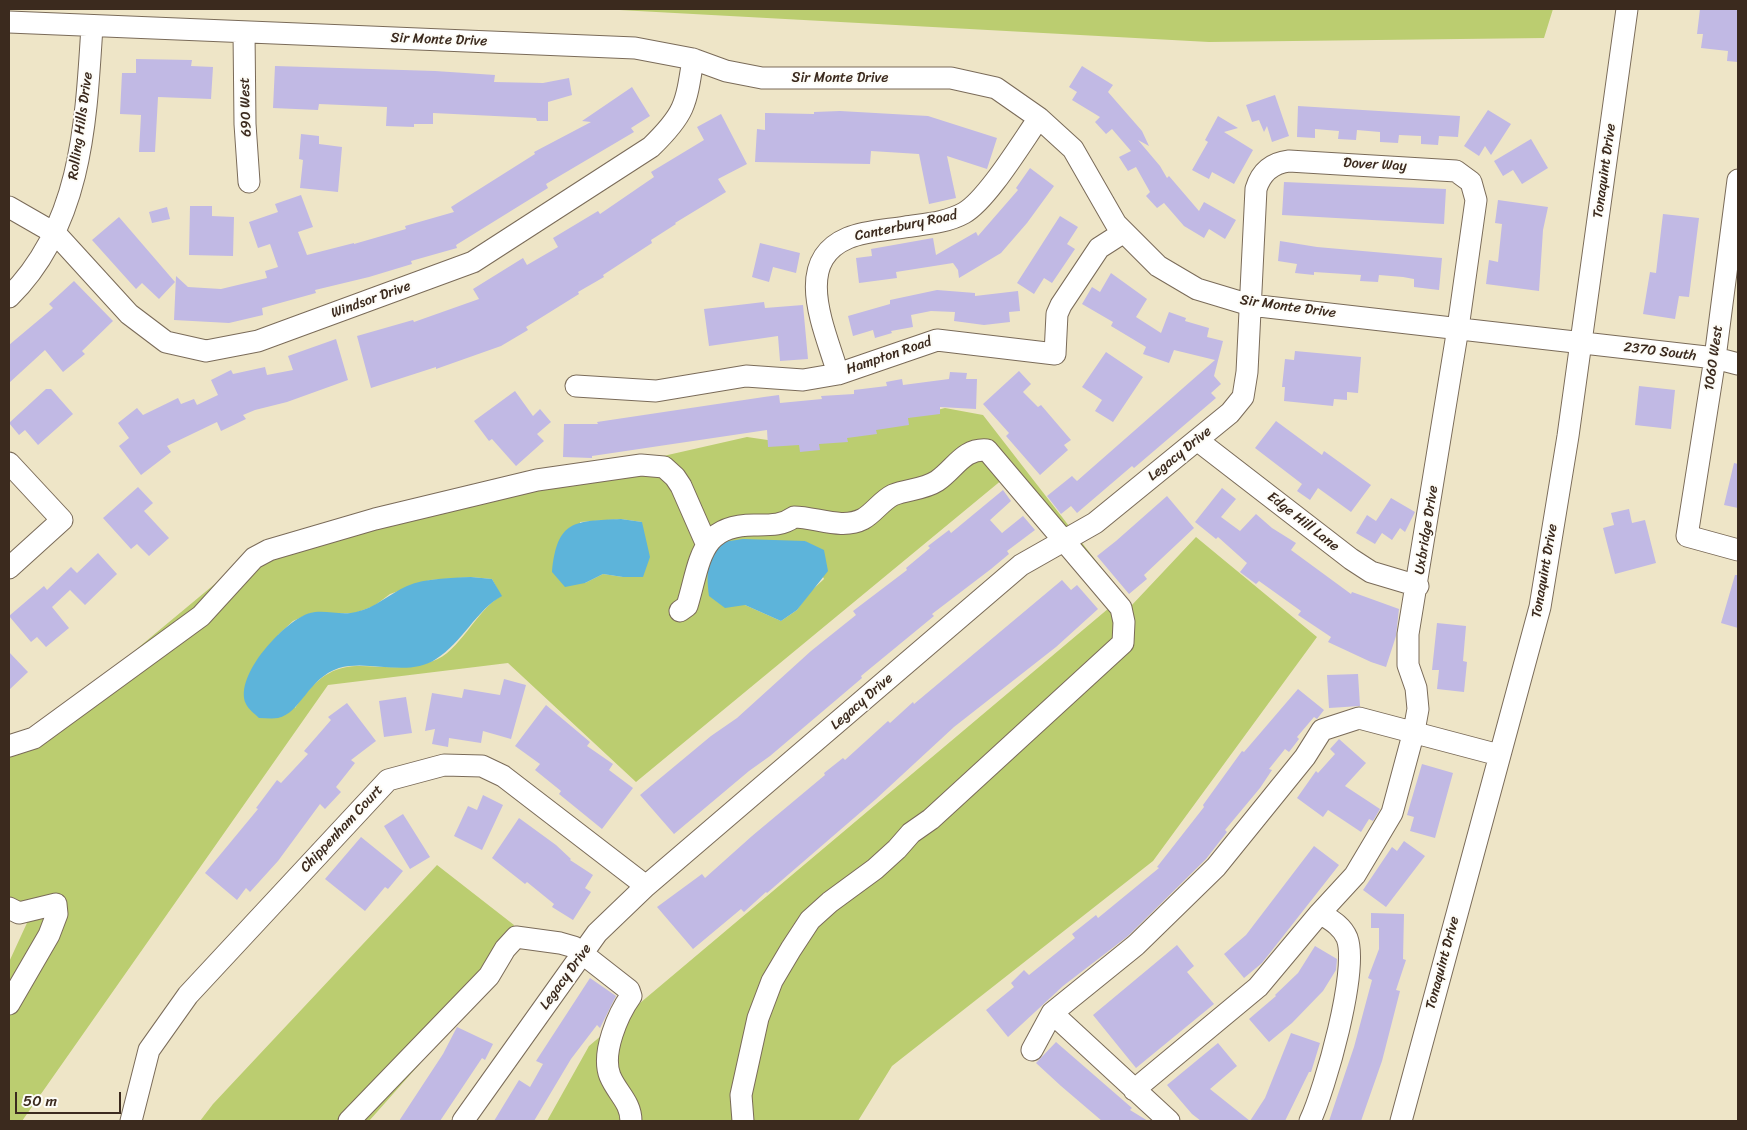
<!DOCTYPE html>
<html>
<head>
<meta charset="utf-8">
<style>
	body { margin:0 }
	#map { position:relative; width:1747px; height:1130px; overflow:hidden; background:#eee5c7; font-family:Sriracha,sans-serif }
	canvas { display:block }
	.frame { position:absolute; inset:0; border:10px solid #3b2a1e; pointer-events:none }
	.scale { position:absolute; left:15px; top:1092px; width:106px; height:22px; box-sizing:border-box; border:2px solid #3b2a1e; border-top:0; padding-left:6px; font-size:15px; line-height:18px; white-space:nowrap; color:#3b2a1e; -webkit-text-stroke:4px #fdfcf7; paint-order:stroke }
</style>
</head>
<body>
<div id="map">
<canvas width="1747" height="1130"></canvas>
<div class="frame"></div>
<div class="scale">50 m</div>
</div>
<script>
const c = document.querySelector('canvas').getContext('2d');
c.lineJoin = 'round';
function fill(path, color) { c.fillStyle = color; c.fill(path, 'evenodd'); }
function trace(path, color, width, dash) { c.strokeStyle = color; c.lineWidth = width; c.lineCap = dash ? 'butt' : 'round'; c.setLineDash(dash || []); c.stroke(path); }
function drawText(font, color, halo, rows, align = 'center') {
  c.font = font + ' Sriracha,sans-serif'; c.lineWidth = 4; c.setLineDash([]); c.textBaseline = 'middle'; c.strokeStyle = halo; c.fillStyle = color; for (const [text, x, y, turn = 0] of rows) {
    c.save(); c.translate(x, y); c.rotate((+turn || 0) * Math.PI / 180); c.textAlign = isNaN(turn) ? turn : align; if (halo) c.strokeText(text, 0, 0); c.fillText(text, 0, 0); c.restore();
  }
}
fill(new Path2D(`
	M601,9H1553L1544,38L1209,42Z
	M945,408L983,415L1131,606L1196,537L1317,637L1153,861L892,1066L858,1121H547L589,1046L1109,608L1003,479L636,782L508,663L328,685L22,1121H9V962L32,912L9,903V743L25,742L258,548L747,437L802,445ZM621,519L642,522L623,577L603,574L585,583L580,522ZM784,541H805L824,579L809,593L797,610L781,621L745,605ZM471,577L492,579L501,596C477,609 459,653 433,661C371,682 342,638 295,708L278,635L293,621L311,613H355L374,606L390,594L430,580Z
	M437,865L514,925L456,1023L369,1121H200L213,1104Z`), '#bbcd70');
fill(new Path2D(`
	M621,519L642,522L650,557L643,577H623L603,574L585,583L565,587L552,572C557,520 574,521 621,519Z
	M743,539L805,541L824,550L828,571L797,610L781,621L745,605L725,608L709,596C706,571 707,562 723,542Z
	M471,577L492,579L502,596C477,609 462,643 436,659C408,678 369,659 339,668C308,678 301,713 278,718C272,719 265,718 259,718C255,714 248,709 246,704C233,676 285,620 310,613C324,609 341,616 356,612C375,608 389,594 407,586C426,578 450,578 471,577Z`), '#5db4da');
fill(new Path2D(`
	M1700,9H1738V62L1727,61L1728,51L1701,48L1703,34H1697Z
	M136,59L192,60L191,66L213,67L211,99L158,97L155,152H139L141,115L120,114L122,73H136Z
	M275,66L435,71L495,75L494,82L543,83L569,78L572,95L548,102V121H537L536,118L433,113V124H414V127L386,126L387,107L319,104L318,110L273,108Z
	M1082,66L1113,85L1108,92L1142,131L1149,146L1138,140L1160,166L1167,178L1169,176L1199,211L1204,202L1236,220L1225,239L1209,229L1204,238L1184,226L1164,203L1157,208L1146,196L1150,192L1136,167L1128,171L1119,157L1131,151L1112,129L1106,134L1095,122L1100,117L1072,100L1077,92L1069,87Z
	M632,87L650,116L631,128L634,132L546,184L548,188L456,245L457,248L411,261L412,264L369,277L315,290L316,293L262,308L263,315L229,323L174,320L176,276L188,287L221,289L267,278L265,271L278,267L270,244L258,248L249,222L278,212L275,204L301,195L313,227L298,232L307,255L354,243V244L406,229L405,226L454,212L451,207L535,154L534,152L591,122L582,121Z
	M1275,95L1289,136L1272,142L1267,126L1264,132L1259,120L1252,122L1246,105Z
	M1298,106L1460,116L1458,137L1439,136L1438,145L1421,144V136L1399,135L1398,143L1380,142V132L1357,130L1356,140L1338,139L1339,131L1315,129V138L1297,137Z
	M1488,110L1511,124L1491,155L1485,146L1479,156L1464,146Z
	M840,111L928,116L997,138L987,169L947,156L956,198L929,204L919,154L871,151L870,164L755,162L757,129L765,130V113L814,114V112Z
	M721,114L747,164L718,179L726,192L675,223L676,224L651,240L652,243L603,275L604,277L578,292L579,294L526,327L528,330L501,346L436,369V367L371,388L357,336L413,320L414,322L479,299L473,289L523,258L527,265L558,247L553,238L598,211L600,214L654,177L651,172L704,140L697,127Z
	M1218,116L1238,128L1224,132L1253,150L1234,184L1212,172L1209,179L1192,170L1208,142L1205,140Z
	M301,134L319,136V144L342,147L338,192L300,188L303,160L299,159Z
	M1531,139L1548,168L1522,184L1513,170L1503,176L1494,161Z
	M1030,168L1054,186L1027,223L1001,253L959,278L958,270L953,263L896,272L897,278L859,283L856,258L872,256L871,249L933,238L936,255L976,232L978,236L1018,190L1016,188Z
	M1284,182L1446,189L1444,224L1282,215Z
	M1498,200L1548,207L1543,230L1539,291L1486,284L1489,260L1498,262L1502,224L1495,223Z
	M190,206H212V216L234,217L233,256L189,255Z
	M167,207L170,219L152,223L149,212Z
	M1663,214L1699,218L1689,297L1679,296L1675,319L1643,314L1650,272L1656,273Z
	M1060,216L1078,227L1067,244L1075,249L1052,283L1044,278L1034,294L1017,283Z
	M119,217L175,282L159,299L142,283L136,289L92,240Z
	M1280,241L1317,247L1442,258L1439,290L1414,287V279L1403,277L1379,275L1378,282L1360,281L1361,275L1314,272V275L1295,273L1297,264L1278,261Z
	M760,243L800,253L796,273L773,267L769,282L752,277Z
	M1111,273L1147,299L1136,317L1161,333L1169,312L1186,318L1185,321L1209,328L1207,337L1223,341L1214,376L1221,384L1211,393L1216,398L1134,468L1132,466L1077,513L1071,506L1061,514L1047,496L1072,476L1077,481L1215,360L1174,350L1169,363L1143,354L1146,347L1111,326L1113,322L1082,304L1092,287L1100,292Z
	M74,281L113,321L82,351L85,354L63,372L45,350L9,383V345L53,308L49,304Z
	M937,290L975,293V296L1018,291L1020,311L1009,312L1010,322L984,325L954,321L955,312L931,311L911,315L913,327L891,331L892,333L875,338L873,330L853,336L848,316L890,304V300Z
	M764,302L765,308L803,305L808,359L780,361L778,336L709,346L704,309Z
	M336,339L348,380L287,402L255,410L243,415L246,419L221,431L217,422L167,446L171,452L141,475L119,446L129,438L118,423L137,408L143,415L178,398L181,404L194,399L197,405L218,395L211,380L231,370L233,374L265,367L267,375L293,370L288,356Z
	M1295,351L1361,357L1358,393L1347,392V400L1334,399L1333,406L1284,401L1285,387H1282L1285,359L1294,360Z
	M1106,352L1143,377L1113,422L1095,411L1102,400L1082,387Z
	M1019,371L1031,384L1023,392L1038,407L1041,405L1071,440L1064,445L1068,450L1040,475L1006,436L1009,433L983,404Z
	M950,372L967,373L966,379H977L976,409L940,407V414L908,418L909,425L876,430L877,434L847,438L848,442L819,444L820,450L800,452L799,445L768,447L767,430L592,456V458L563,457L564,424H598L597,422L764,397L779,395L780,403L822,399L821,396L854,394V390L887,386L886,382L902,379L903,385L949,379Z
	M1639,386L1675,390L1671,429L1635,425Z
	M46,389H51L73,414L38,445L25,430L19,435L9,423Z
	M515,391L533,416L540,409L551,422L537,434L544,441L516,466L492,439L489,441L474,421Z
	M1276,421L1322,455L1324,451L1371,485L1351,512L1318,488L1310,500L1297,491L1302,484L1255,448Z
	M1734,463L1738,464V508L1724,505Z
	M138,487L153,503L144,511L169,538L149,556L137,544L131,549L103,518Z
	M1222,488L1236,499L1221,517L1240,531L1256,514L1272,528L1296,543L1291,550L1351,594L1352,592L1399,609L1396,636L1386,667L1371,662L1328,642L1331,637L1298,615L1301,611L1259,581L1256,584L1240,572L1247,563L1218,537L1216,539L1195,522Z
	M1003,490L1011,501L990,520L1002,533L1023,516L1035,530L1007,551L1009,554L991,569L932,614L934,616L861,676L862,678L770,756L749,771L674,834L640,795L711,736L737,718L811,651L856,615L853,611L907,570L906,568L930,548L928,546L949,530L951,533Z
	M1167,496L1194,528L1144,575L1147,579L1129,594L1097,556L1116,541Z
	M1391,498L1415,512L1405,532L1400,528L1392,540L1382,533L1375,544L1356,533L1367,515L1376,521Z
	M1629,509L1632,523L1645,520L1656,563L1615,574L1603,528L1614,525L1611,513Z
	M98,553L117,574L85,605L70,590L52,607L69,628L46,647L37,637L31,642L9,616L44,586L47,590L71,567L77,573Z
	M1735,575H1738V628L1721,623Z
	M1062,580L1071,590L1077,585L1098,609L1056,647L954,727L876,799L767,893L766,892L744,912L741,909L693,949L657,907L702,874L705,878L752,836L825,775L824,773L843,758L845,760L888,721L890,723L913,702L914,704Z
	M1437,623L1466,626L1463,661L1467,662L1464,692L1437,689L1439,670H1432Z
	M9,652L28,672L9,690Z
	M1358,674L1360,706L1329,708L1327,675Z
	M504,679L526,685L511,739L483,731L481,743L449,738L448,747L432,744L435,729L425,731L432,693L462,698L464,689L500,695Z
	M1298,689L1324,710L1317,719L1314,717L1297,737L1299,739L1289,752L1285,749L1269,769L1272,770L1260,788L1225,830L1227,832L1206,859L1128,936L1063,986L1008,1037L986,1010L1014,987L1011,983L1024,970L1029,975L1075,938L1072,934L1096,915L1098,918L1159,868L1157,867L1204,807L1203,805L1242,751L1244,752Z
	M406,697L412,733L384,737L379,701Z
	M347,703L376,741L351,760L355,763L336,787L341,792L325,809L320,804L278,861L250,892L246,888L237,900L205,873L258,809L256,808L277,780L281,783L308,754L304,751L331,720L328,717Z
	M546,705L590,742L587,746L613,764L609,770L633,788L602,829L559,794L561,791L535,770L540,764L515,746Z
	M1339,739L1366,763L1345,786L1380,809L1373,821L1369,819L1361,832L1328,810L1323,817L1297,798L1316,771L1318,773L1335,754L1330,749Z
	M1422,764L1453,773L1435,838L1410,831L1414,817L1407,815Z
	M483,795L503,805L482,850L454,836L468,806L477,810Z
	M403,814L430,857L410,869L384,826Z
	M519,818L556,845L571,859L570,860L593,875L585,888L591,892L573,920L552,907L554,904L527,882L525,884L492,858Z
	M361,837L403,871L388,889L385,887L365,911L325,879Z
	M1404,841L1425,856L1386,907L1363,890L1392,847L1397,851Z
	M1314,846L1339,865L1262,963L1244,978L1224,954L1246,935Z
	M1371,913L1404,914L1403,959L1406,960L1396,990L1400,991L1382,1061L1361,1121H1329L1354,1047L1372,980L1368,978L1379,949V928H1371Z
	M1177,945L1194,966L1187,972L1214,1004L1136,1068L1093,1015Z
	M1315,946L1337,959L1336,970L1323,991L1292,1023L1269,1042L1249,1019L1276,996L1275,995L1298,973Z
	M590,978L616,996L600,1028L597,1025L571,1059L534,1121H494L519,1080L530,1087L543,1064L536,1061Z
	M457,1027L493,1044L485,1060L482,1058L440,1121H399L443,1054Z
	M1291,1033L1320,1043L1311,1072H1309L1285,1121H1250L1265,1098Z
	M1056,1042L1132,1108L1130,1110L1148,1121H1102L1061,1086L1036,1063Z
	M1218,1043L1237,1066L1210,1089L1250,1121H1201L1192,1114L1167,1085Z`), '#c1b9e4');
const minor = new Path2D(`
	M9,22L635,48L693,59L726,71L762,78H951L996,88L1039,118L1073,149L1116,224L1158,266L1197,289L1250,305L1715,358L1738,364
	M244,32L245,124L249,182
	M1738,180L1715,358L1687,536L1738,550
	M9,207L56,234L129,314L166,342L206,351L258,341L473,262L651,147C685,114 686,105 693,59
	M9,297C82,225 86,122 92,26
	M838,374C826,331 791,262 848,238C865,231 887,230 905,227C924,224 946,223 964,213C987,200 1022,142 1039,118
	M576,386L656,391L746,376L803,380L838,374L937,340L1055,354L1057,314L1061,305L1099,248L1124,232
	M1197,440L1351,559L1371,572L1418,586
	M9,463L62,520L9,568
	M680,611L687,606C701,560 699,523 758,525C772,525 783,525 794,517C816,517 842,530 863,519C874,513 881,501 893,495C907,489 923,490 937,481C955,469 963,448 987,450L1121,608L1124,622L1123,643L931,819L911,833L897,849L875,869L830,902L810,920L791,949L772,981L758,1018L741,1095L743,1121
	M9,746L34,738L201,616L254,558L269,550L375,519L537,480L641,465L664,467L675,477L681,486L706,543
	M9,908L19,913L56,904L57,914L49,935L9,1004
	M1052,1013L1169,1121
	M1032,1050L1052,1013L1136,945L1216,867L1305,757L1322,730L1359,718L1499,755
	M131,1121L149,1050L188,995L388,780L444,765L482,766L503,776L646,886
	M349,1121L489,976L505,949L516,937L560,943L574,947L629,990L631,996C618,1014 601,1053 610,1076C617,1093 631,1102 631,1121
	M463,1121L597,933L646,886L1021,565L1095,523L1230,413L1243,397L1247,372L1256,189C1261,172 1272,163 1289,161L1456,171L1471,182L1476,200L1458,328L1408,634V665L1416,688L1418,709L1414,731L1392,813L1355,875L1320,913L1258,987L1134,1090
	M1310,1121C1325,1089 1359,970 1347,938C1342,926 1331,920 1320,913
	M1401,1121L1540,607L1568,436L1627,9`);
trace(minor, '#7a6b59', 23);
trace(minor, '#fff', 21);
drawText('14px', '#3b2a1e', '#fdfcf7', [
	["Sir Monte Drive",439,40,2],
	["Sir Monte Drive",840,78],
	["690 West",246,107,-92],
	["Rolling Hills Drive",81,126,-82],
	["Dover Way",1375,165,3],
	["Tonaquint Drive",1605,171,-82],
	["Canterbury Road",906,226,-12],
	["Windsor Drive",371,300,-20],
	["Sir Monte Drive",1288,307,8],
	["2370 South",1660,352,7],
	["Hampton Road",889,356,-19],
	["1060 West",1714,358,-82],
	["Legacy Drive",1180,454,-39],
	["Edge Hill Lane",1303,522,38],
	["Uxbridge Drive",1427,530,-81],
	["Tonaquint Drive",1545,571,-80],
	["Legacy Drive",862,702,-41],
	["Chippenham Court",342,829,-47],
	["Tonaquint Drive",1443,963,-75],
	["Legacy Drive",566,977,-54]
]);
</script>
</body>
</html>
